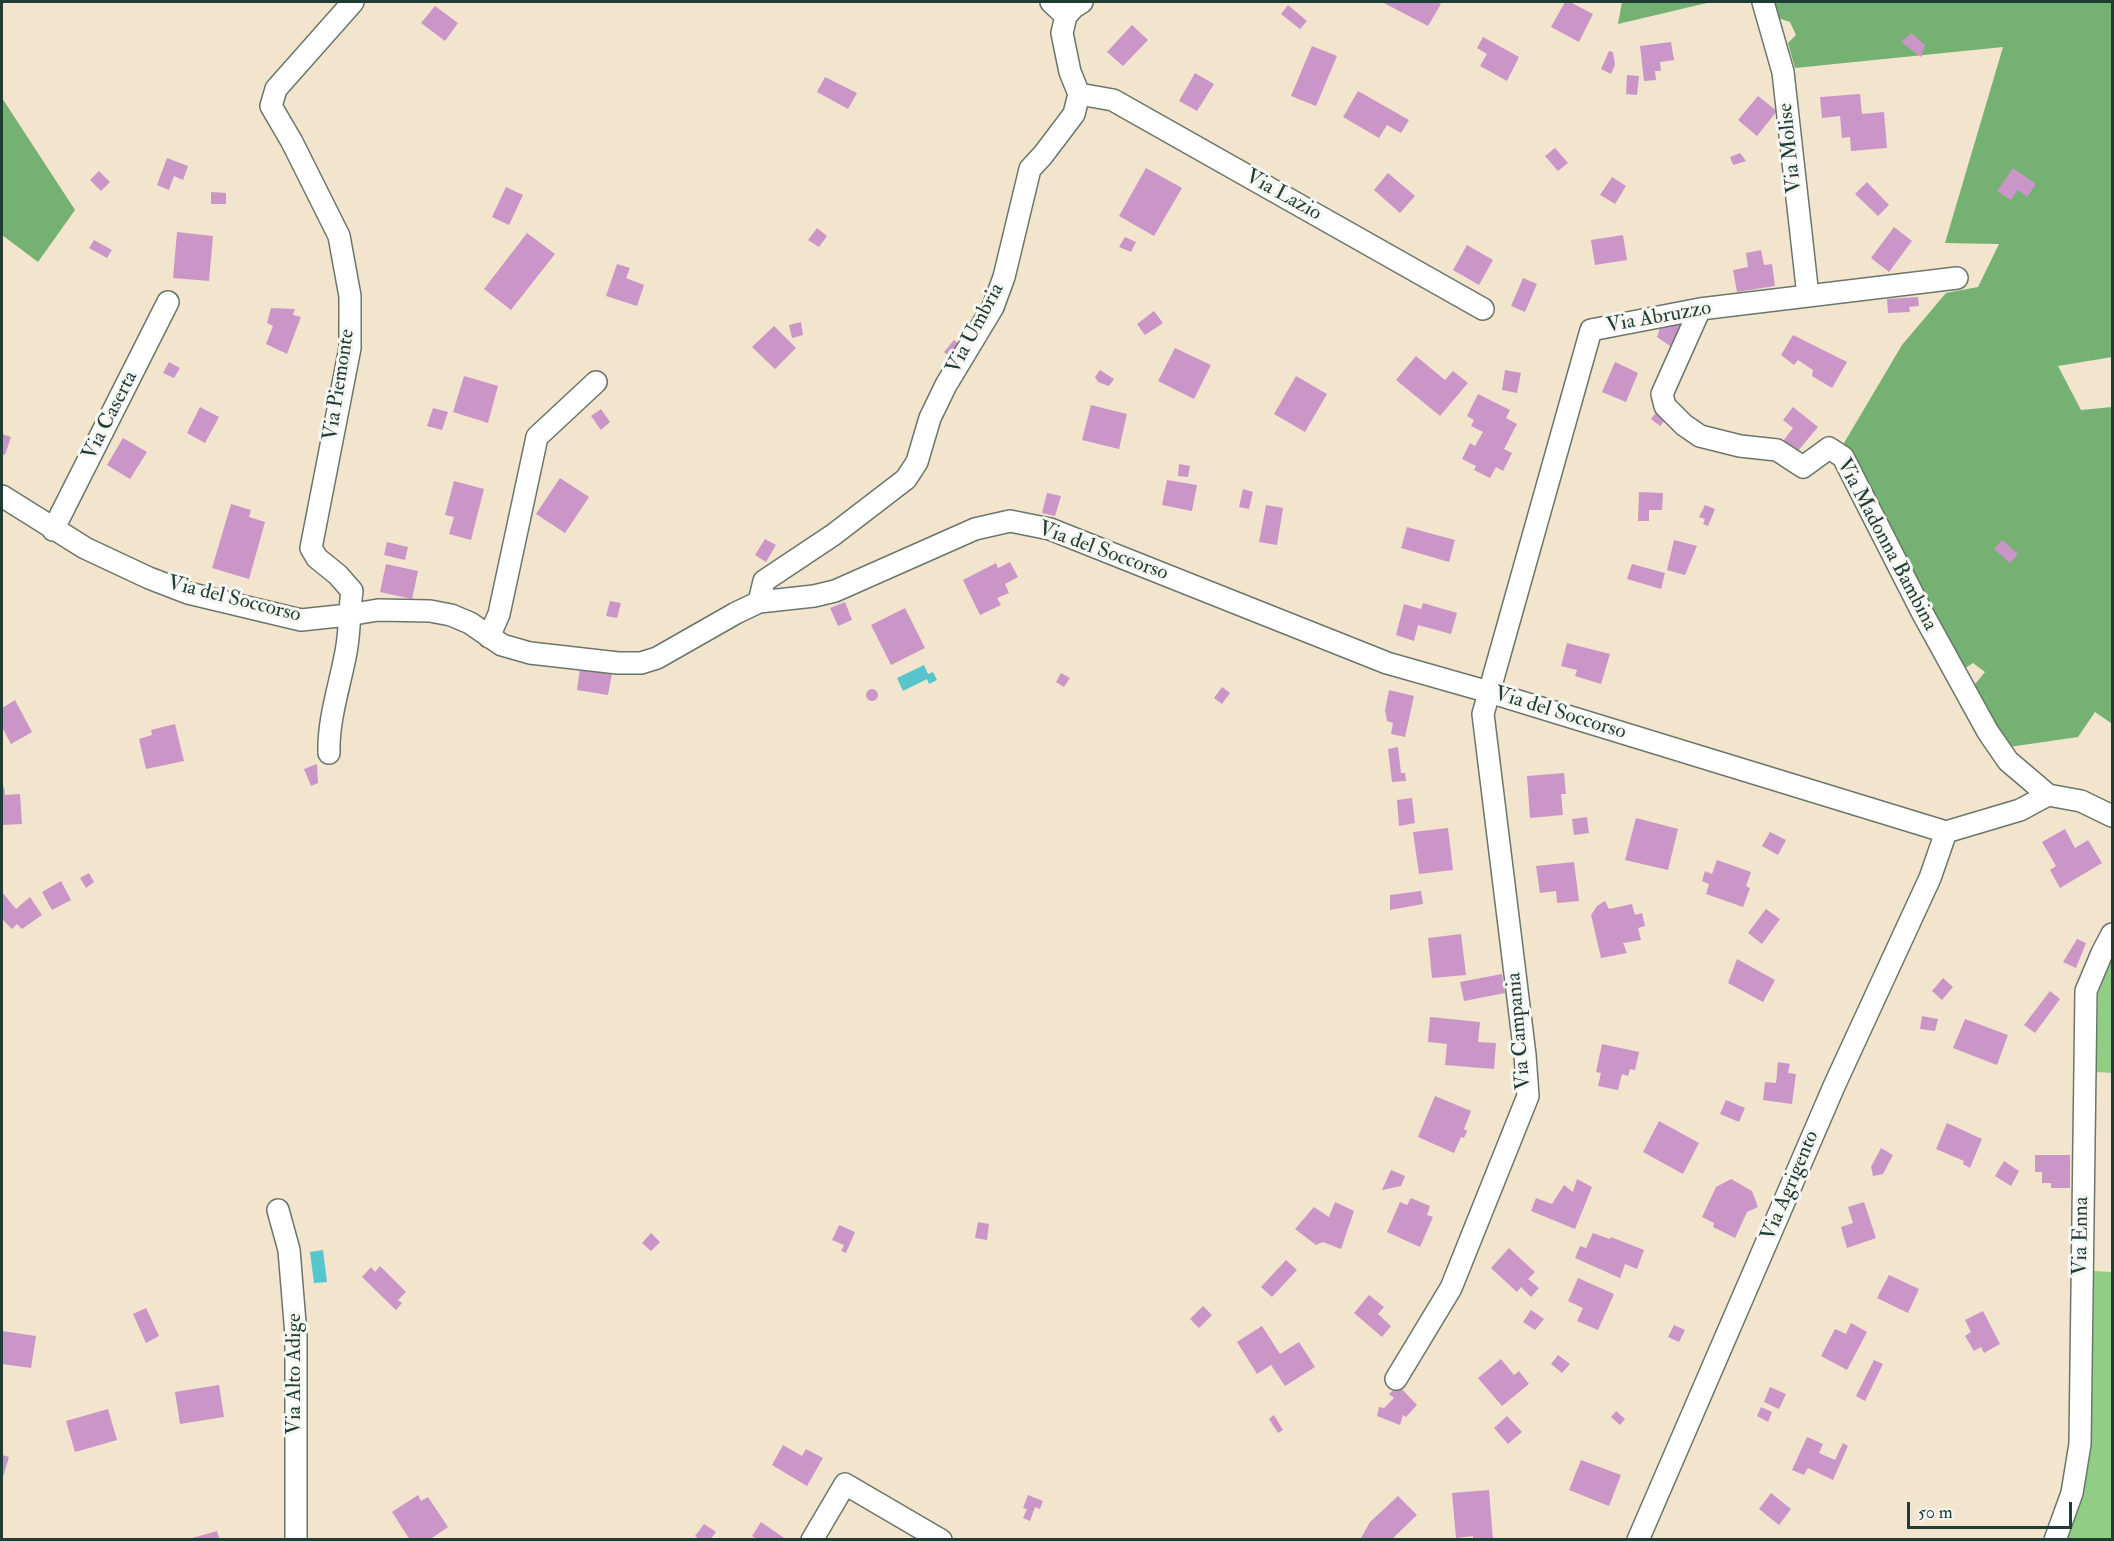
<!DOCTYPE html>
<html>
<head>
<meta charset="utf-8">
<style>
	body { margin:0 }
	#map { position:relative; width:2114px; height:1541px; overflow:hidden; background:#f3e4ce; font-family:"IM FELL Double Pica",serif }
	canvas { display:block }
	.frame { position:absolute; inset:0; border:3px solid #1f3d34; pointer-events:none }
	.scale { position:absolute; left:1907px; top:1502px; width:165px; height:27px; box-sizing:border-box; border:3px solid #1f3d34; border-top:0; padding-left:8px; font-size:18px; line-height:21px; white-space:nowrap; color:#1f3d34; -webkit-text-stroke:4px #f6f6f2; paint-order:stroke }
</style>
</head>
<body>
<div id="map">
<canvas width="2114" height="1541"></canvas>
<div class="frame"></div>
<div class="scale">50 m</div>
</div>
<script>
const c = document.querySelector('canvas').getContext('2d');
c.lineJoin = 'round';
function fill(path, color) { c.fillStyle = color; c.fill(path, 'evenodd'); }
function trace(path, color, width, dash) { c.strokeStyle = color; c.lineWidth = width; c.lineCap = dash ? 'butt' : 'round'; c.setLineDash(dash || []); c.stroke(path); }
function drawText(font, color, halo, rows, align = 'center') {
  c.font = font + ' "IM FELL Double Pica",serif'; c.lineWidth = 6; c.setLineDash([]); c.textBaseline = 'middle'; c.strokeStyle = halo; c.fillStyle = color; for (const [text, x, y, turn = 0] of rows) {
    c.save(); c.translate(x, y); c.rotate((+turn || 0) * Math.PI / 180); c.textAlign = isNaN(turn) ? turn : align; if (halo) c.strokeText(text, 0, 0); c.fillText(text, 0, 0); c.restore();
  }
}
fill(new Path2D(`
	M2112,957V1073L2096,1072L2098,994Z
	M2094,1271L2112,1272V1539H2067L2082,1497L2091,1444Z`), '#90ce85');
fill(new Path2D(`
	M1622,2H1711L1618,24Z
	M1773,2H2112V357L2058,366L2081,410L2112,407V722L2111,723L2095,712L2078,737L2009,747L1971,689L1985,672L1973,663L1961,671L1929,615L1844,443L1902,345L1946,293L1978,287L1999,244L1945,243L2003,47L1795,68L1788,43L1796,35L1790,22L1778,18Z
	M2,98L75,210L38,262L2,235Z`), '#74b172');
fill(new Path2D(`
	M924,665L928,674L933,672L937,680L929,684L927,679L903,691L897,678Z
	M323,1250L327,1282L314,1283L310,1252Z`), '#57c5cc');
fill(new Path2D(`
	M1382,2H1436L1441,4L1428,26Z
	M1565,2H1570L1593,14L1579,42L1551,27Z
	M1288,5L1307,21L1300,29L1281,14Z
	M435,6L458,23L445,41L421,23Z
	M1132,25L1148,40L1123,66L1107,52Z
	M1911,33L1925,45L1921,57L1901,42Z
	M1483,37L1519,57L1507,81L1480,66L1487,54L1477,48Z
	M1671,42L1674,60L1660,62L1661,71H1655L1656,80L1644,81L1640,46Z
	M1312,46L1337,56L1316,106L1291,96Z
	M1609,51L1613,52L1615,65L1611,74L1601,69Z
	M1195,73L1214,84L1197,111L1179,101Z
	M1627,75L1639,76L1637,95L1626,94Z
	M825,77L857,93L848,109L817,92Z
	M1358,91L1409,120L1401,133L1387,125L1379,138L1343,117Z
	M1860,94L1862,114L1884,112L1887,148L1851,151L1850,137L1842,138L1840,116L1822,118L1820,97Z
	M1758,96L1777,111L1757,136L1738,120Z
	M1555,148L1568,163L1558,171L1545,156Z
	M1740,153L1746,161L1733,165L1730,157Z
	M167,158L188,166L183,180L174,176L169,190L157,185Z
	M1146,168L1182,188L1154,236L1119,216Z
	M2013,168L2036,184L2027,197L2018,190L2011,200L1997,191Z
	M99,171L110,182L101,191L90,180Z
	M1388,173L1415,196L1400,213L1374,190Z
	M1612,177L1626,186L1615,204L1600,195Z
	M1867,182L1889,205L1878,216L1855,194Z
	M506,187L523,195L509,225L492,217Z
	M211,192L226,193V204H211Z
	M1894,227L1912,241L1889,272L1871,258Z
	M817,228L827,236L819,247L808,240Z
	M177,232L213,236L209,281L173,278Z
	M527,233L555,254L511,310L484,289Z
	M1623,235L1627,260L1595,265L1591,240Z
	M1125,237L1136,242L1131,252L1119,247Z
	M94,240L112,250L107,258L89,248Z
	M1467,245L1493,260L1479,285L1453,270Z
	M1761,250L1764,265L1772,264L1775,286L1737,292L1733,270L1748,267L1746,253Z
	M617,264L630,268L626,278L644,285L637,306L606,296Z
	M1523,278L1537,284L1525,312L1511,306Z
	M1918,297L1919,306L1909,307L1910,312L1888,313L1887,299Z
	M271,308L295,309L293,315L301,317L287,354L266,344L273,326L267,323Z
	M1154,311L1163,323L1145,335L1137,324Z
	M801,322L803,335L792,338L789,325Z
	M1684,322L1673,348L1657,337L1661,325Z
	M774,326L796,348L775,369L752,347Z
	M1793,335L1847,362L1832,388L1812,376L1813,370L1798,360L1794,365L1781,355Z
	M954,340L962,346L951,358L944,352Z
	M1175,348L1211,365L1194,399L1158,381Z
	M1416,356L1445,380L1453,371L1468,383L1440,416L1396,380Z
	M169,362L180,368L174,378L163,373Z
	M1615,362L1638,373L1626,402L1602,392Z
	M1100,370L1114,379L1109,386L1098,382L1095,377Z
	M1505,370L1521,373L1517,393L1502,390Z
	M464,376L498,386L488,423L453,412Z
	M1296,376L1327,394L1305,432L1274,414Z
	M1478,394L1510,410L1506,418L1517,424L1504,449L1512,453L1503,471L1496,467L1490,478L1474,470L1476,466L1462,459L1470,443L1475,446L1483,432L1471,426L1474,420L1467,416Z
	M1091,405L1127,414L1119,449L1082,440Z
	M200,407L219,417L205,443L187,433Z
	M1793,407L1818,427L1797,452L1783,441L1793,428L1783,420Z
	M433,408L448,412L442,430L427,426Z
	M601,409L610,422L601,430L591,416Z
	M1657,411L1666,419L1660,426L1651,419Z
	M2,434L11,437L5,455L2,454Z
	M123,438L147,452L130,479L107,465Z
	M1179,464L1190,466L1188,477L1178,476Z
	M560,478L589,497L565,533L536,514Z
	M1167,480L1197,485L1192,511L1162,505Z
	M454,481L484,489L471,540L449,534L454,517L445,515Z
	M1243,489L1253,492L1249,509L1239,507Z
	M1639,492L1663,493L1662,510H1649V521H1638Z
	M1047,493L1061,496L1055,516L1042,513Z
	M231,504L251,510L249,517L265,522L249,579L212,568Z
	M1266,505L1283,508L1277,545L1259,542Z
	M1705,505L1715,509L1708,526L1703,524L1705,519L1699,517Z
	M1407,527L1455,540L1449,562L1401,548Z
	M765,539L776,545L766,562L755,555Z
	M1674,540L1697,546L1685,575L1667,570Z
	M2002,540L2018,554L2010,563L1994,549Z
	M387,542L408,547L405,560L384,555Z
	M1010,562L1018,577L1005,584L1009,593L997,598L1001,605L980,615L963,580L996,563L998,568Z
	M386,564L418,571L412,599L380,592Z
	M1632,564L1665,573L1661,589L1627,579Z
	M610,601L621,603L617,618L606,616Z
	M845,602L852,620L838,626L830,608Z
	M1423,603L1457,613L1451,634L1418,625L1414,641L1396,635L1404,604L1421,609Z
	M905,608L925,648L891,665L871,625Z
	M1567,643L1610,654L1601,684L1575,676L1577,670L1561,666Z
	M580,668L612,673L608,695L577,690Z
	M1061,673L1070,678L1064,687L1056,682Z
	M1222,687L1230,693L1222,704L1214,698Z
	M866 695a6 6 0 1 1 12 0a6 6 0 1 1-12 0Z
	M1389,690L1414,696L1405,737L1391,734L1393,723L1387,721L1385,710Z
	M15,700L32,732L11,744L2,727V708Z
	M175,724L184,761L146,769L139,739L152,735L151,730Z
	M1398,747L1401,773H1405L1406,781L1392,782L1388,749Z
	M317,764L318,783L311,786L304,769Z
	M1564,773L1566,794H1561L1563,815L1530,818L1527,776Z
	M2,787H4L5,795L20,794L22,824L2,825Z
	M1412,798L1415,823L1399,826L1397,800Z
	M1587,817L1589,833L1574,835L1572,819Z
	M1636,818L1678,829L1668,870L1625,860Z
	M1448,828L1453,870L1419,874L1413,832Z
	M2065,829L2075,848L2088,840L2102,863L2060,888L2050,870L2056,866L2042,842Z
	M1770,832L1786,840L1778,855L1762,846Z
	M1717,860L1751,872L1746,886L1750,888L1743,907L1706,894L1709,884L1702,881L1705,871L1712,874Z
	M1574,862L1579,901L1557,903L1556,891L1540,893L1536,866Z
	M89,873L94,882L86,888L80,878Z
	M61,881L71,900L52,910L42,892Z
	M1421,891L1423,904L1390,910V895Z
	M2,892L16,909L30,897L42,915L22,929L17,924L12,929L3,920L2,922Z
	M1605,901L1609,909L1632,904L1635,915L1642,913L1645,926L1638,928L1641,940L1623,943L1627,953L1601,958L1591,915L1597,906Z
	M1766,909L1780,919L1762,944L1748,933Z
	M1461,934L1466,975L1432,978L1428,938Z
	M2077,939L2086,943L2076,968L2063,962Z
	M1737,959L1775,980L1763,1002L1728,983Z
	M1502,974L1505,993L1464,1001L1460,982Z
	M1943,978L1953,987L1942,1000L1932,991Z
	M2050,991L2060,999L2035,1033L2024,1025Z
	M1922,1016L1938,1019L1935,1031L1920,1029Z
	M1430,1017L1480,1022L1478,1042L1496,1043L1494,1069L1445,1065L1447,1044L1428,1042Z
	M1965,1019L2008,1035L1997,1065L1953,1048Z
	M1602,1044L1639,1052L1635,1070L1630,1069L1628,1076L1622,1074L1618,1090L1598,1086L1601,1073L1596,1072Z
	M1778,1062L1790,1064L1788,1073L1796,1074L1792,1104L1763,1100L1765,1082L1776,1083Z
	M1435,1096L1471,1111L1464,1129L1467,1131L1464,1138L1461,1137L1454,1153L1418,1137Z
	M1726,1100L1745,1108L1739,1122L1720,1114Z
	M1659,1121L1699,1143L1683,1174L1643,1152Z
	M1947,1123L1982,1139L1970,1168L1963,1164L1964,1161L1936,1149Z
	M1881,1148L1893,1155L1883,1174L1873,1176L1871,1167Z
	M2035,1155H2070V1188H2051V1183H2042V1172H2035Z
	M2004,1161L2019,1171L2011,1186L1995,1176Z
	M1391,1170L1405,1176L1401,1186L1382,1190Z
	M1577,1179L1592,1187L1575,1229L1531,1211L1536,1198L1552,1204L1564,1185L1573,1192Z
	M1731,1179L1752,1191L1758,1207L1747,1212L1735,1238L1713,1227L1714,1223L1702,1217L1716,1187Z
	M1411,1198L1430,1206L1427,1215L1433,1217L1420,1247L1387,1232L1400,1202L1407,1205Z
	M1335,1202L1354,1211L1341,1249L1323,1242L1316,1245L1295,1229L1314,1207L1329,1217Z
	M1864,1202L1876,1238L1847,1248L1841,1227L1853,1223L1848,1207Z
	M978,1222L989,1224L987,1240L975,1238Z
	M839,1225L855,1232L846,1253L841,1251L844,1245L832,1240Z
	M651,1233L660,1242L651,1251L642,1243Z
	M1593,1233L1610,1239L1611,1237L1644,1250L1637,1269L1625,1264L1620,1278L1575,1258L1580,1246L1586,1248Z
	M1509,1248L1535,1272L1528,1279L1539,1288L1531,1297L1521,1287L1517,1292L1491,1268Z
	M1286,1260L1297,1270L1272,1297L1261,1287Z
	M380,1266L406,1292L398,1300L402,1303L396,1310L362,1277L371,1267L375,1272Z
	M1889,1275L1919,1289L1908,1313L1877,1298Z
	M1578,1278L1614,1294L1598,1330L1577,1321L1583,1308L1568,1301Z
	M1369,1295L1384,1307L1378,1314L1391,1326L1382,1337L1354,1313Z
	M1203,1306L1212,1315L1199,1328L1190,1319Z
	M146,1308L159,1336L146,1343L133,1314Z
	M1531,1310L1544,1319L1535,1330L1523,1322Z
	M1983,1311L2000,1344L1984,1353L1981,1347L1974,1351L1965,1336L1971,1332L1965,1320Z
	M1851,1323L1867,1332L1847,1370L1821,1356L1835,1329L1846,1334Z
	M1674,1325L1685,1330L1679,1342L1668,1337Z
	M1262,1326L1280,1354L1299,1342L1315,1367L1285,1386L1271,1365L1257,1374L1237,1342Z
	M2,1331L36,1336L31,1368L2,1364Z
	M1558,1355L1570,1364L1562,1373L1551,1364Z
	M1501,1359L1514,1375L1519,1371L1529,1384L1502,1406L1478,1378Z
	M1874,1360L1883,1364L1865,1401L1856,1396Z
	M219,1385L224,1417L180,1424L175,1392Z
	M1398,1385L1417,1405L1406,1417L1403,1415L1400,1425L1377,1416L1379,1407L1384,1408L1394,1398L1389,1394Z
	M1770,1387L1786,1394L1779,1409L1764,1402Z
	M1761,1407L1772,1412L1768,1422L1757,1416Z
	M108,1409L117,1440L75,1452L66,1421Z
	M1616,1411L1625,1419L1620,1425L1611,1417Z
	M1274,1415L1283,1430L1278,1433L1269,1419Z
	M1507,1416L1522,1432L1508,1444L1494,1428Z
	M1807,1437L1823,1444L1819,1453L1835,1460L1843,1443L1848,1446L1833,1480L1808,1468L1804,1475L1792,1470Z
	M783,1445L802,1456L806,1449L823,1458L807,1486L772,1465Z
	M2,1455L9,1457L2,1480Z
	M1581,1460L1621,1475L1609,1506L1569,1490Z
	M1489,1490L1493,1540H1473V1536L1456,1538L1452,1493Z
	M1771,1493L1791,1509L1779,1525L1759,1509Z
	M418,1495L421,1501L428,1497L448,1527L429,1540H410L392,1512Z
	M1028,1495L1043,1501L1040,1509L1035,1507L1030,1521L1023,1518L1027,1509L1023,1508Z
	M1398,1496L1417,1515L1391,1540H1360L1370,1522Z
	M761,1522L787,1540H758L752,1536Z
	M704,1524L716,1532L710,1540H700L695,1536Z
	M217,1531L220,1540H189V1539Z`), '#ca96c8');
const street = new Path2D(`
	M1051,2L1066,16
	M1763,2L1783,72L1808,296
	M1079,94L1113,100L1483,309
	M1700,309L1662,394L1665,406L1684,425L1700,436L1740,446L1777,450L1803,467L1829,448L1843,457L1923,614L1988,732L2008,761L2048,795
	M2,496L85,548L149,578L188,593L301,620L348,615L378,610L430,611L451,615L470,623L502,645L530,653L618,663H641L657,658L736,613L759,602L814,596L835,591L975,529L1010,521L1050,529L1387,663L1489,692L1946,832L2020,810L2048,795L2081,801L2112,816
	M53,530L168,302
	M759,602L764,581L833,535L906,479L917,462L930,418L946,385L993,307L1004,277L1030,169L1043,155L1074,114L1079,94L1070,72L1062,33L1066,16L1074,7L1082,2
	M489,637L499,614L537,437L596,382
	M329,753C328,719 340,685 346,652C350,632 349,611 352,591L338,575L317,558L311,548L350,348V296L339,236L292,142L271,106L276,89L353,2
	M278,1210L289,1250L296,1335V1540
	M1396,1379L1451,1288L1528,1096L1525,1055L1483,714L1591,330L1700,309L1957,278
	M812,1540L845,1484L941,1540
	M1638,1540L1835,1084L1930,878L1946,832
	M2055,1540L2072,1493L2080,1444L2086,991L2102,953L2112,934`);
trace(street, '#69776a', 24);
trace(street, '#fff', 21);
drawText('21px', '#1f3d34', '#f6f6f2', [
	["Via Molise",1791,148,-96],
	["Via Lazio",1283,196,29],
	["Via Abruzzo",1659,318,-10],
	["Via Umbria",976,329,-62],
	["Via Piemonte",340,385,-81],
	["Via Caserta",111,416,-63],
	["Via Madonna Bambina",1886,545,62],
	["Via del Soccorso",1103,552,20],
	["Via del Soccorso",234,600,14],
	["Via del Soccorso",1560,714,17],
	["Via Campania",1520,1031,-95],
	["Via Agrigento",1791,1186,-67],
	["Via Enna",2082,1236,-89],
	["Via Alto Adige",295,1374,-90]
]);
</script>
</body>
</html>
